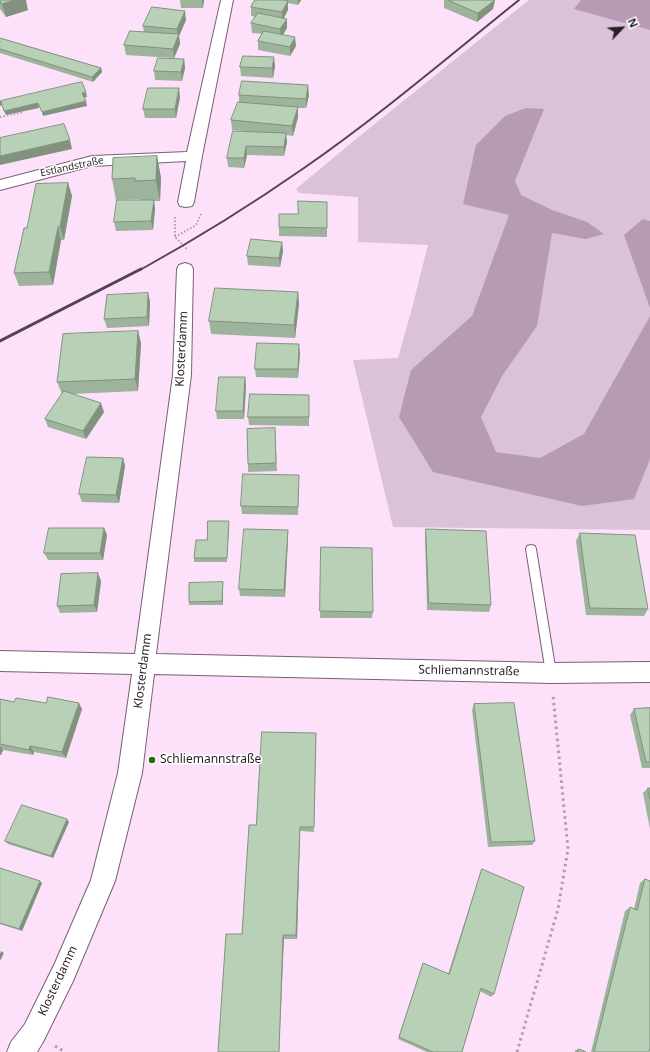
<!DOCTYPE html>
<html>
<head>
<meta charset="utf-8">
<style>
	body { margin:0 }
	#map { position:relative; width:650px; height:1052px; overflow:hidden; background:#fde1fb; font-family:"Noto Sans",sans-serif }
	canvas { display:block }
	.north { position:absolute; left:602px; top:8px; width:40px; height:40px; -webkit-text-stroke:3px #fff; paint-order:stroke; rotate:65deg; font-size:11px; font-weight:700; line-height:16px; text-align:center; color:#291f29 }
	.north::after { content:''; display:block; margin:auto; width:14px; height:18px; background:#291f29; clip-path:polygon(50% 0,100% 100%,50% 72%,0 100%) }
</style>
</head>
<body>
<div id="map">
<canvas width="650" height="1052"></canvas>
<div class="north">N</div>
</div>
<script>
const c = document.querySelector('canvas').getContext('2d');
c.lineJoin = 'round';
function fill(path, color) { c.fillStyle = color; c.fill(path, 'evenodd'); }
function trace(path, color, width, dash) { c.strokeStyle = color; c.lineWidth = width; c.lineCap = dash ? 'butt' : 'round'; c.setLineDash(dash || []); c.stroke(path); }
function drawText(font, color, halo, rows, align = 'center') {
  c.font = font + ' "Noto Sans",sans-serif'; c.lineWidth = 3; c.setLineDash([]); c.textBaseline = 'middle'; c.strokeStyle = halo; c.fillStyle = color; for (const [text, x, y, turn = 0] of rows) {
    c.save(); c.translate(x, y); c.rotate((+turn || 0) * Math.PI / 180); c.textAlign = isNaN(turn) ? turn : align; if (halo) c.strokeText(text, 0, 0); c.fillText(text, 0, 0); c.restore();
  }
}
fill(new Path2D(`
	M529,0H650V530L393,527L353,360L398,358L412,308L428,245L358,242V197L299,193L296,189L361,135Z`), '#dac2d8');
fill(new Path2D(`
	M581,0H650V30L574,9Z
	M526,108L544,109L515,181L521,195L552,210L587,222L604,234L586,239L552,233L537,326L502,376L481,417L496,452L540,458L584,434L650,316V459L634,499L582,506L433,472L399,417L411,370L472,316L509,215L463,204L476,145L505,116Z
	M643,219L650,221V308L624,235Z`), '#b69bb4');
const lane = new Path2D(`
	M531,545L535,546L536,549L556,673L555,677L551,678L547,677L546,673L526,549L527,546Z`);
const street = new Path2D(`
	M221,0H233L202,156L194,202L192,206L186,207L180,206L178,202L186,161L92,166L0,190V180L92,156L187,152Z
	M185,263L191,265L193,269L191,375L156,654L551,663L650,662V682L551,683L154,674L142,773L115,881L73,981L43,1042L37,1052H7L11,1042L25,1024L55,963L91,880L118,773L132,674L0,671V651L135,654L173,375L177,269L179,265Z`);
trace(lane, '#775f75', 2);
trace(street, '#775f75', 2);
trace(new Path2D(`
	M0,117L24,112
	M175,217V237L188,250
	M175,237L196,225L202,212`), '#b19cb0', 2, [1.5, 2]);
trace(new Path2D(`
	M55,1046L65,1052
	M517,1052L558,909L568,849L553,695`), '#b19cb0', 3, [2.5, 3.5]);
fill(lane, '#fff');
fill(street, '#fff');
trace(new Path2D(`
	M140,270C196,239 251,205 304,168C379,116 448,57 519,0`), '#524552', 2);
trace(new Path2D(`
	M0,341L141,269`), '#524552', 3);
fill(new Path2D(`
	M0,0L28,10L6,17L0,9Z
	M180,0H204L203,8H181Z
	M255,0H301L298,5L288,3V10L284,18L287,28L283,35L296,46L290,56L258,50V41L262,34L252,33L251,23L256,17L251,16V7Z
	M444,0H495L493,9L477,22L444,8Z
	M186,20L179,36L180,44L174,58L126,55L124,45L144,32L143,26Z
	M0,38L101,68L102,72L93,82L0,53Z
	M184,59L185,68L182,81L155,80L154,71Z
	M275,66L273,78L241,76L240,67Z
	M239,95H309L306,108H298V117L293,136L286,135L287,142L284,156L247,155L244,168L228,167L227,158L257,132L232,130L231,120L239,102Z
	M180,97L176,118H145L143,109Z
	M157,156L161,178L160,201H154L155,209L153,230L116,231L114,222L139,200V199L116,200L112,179Z
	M68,183L72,196L64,240H61L53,285L19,286L14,273L27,228Z
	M327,202V237L279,236V227L298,214Z
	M282,242L283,251L280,267L248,265L247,256Z
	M298,292L299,304L295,338L211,334L209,321Z
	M148,293L150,302L149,326L107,328L104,319Z
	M138,331L141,343L138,391L72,394L104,412L86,439L48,427L45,419L62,394L57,382Z
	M300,353L298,378L256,377L255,369Z
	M245,377L246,386L244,419H217L216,411Z
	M309,395V426L249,425L248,417Z
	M275,428L277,471L248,472V464Z
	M123,458L125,466L119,503L82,502L79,494Z
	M299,483L298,515L242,514L241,506Z
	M229,525L227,562H194V558L207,540Z
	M104,528L107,535L103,560H48L44,553Z
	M426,529L491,605L489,612L427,610L425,537Z
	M288,530V538L285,597L240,596L239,589Z
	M580,533L648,609L644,616L586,615L576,541Z
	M321,547L373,612L372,618H320Z
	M101,581L97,612L60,613L57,606Z
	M223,586V605H189V602Z
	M0,699L14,702L82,709L66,758L34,752L33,755L3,750L1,755H0Z
	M474,704L535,841L532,845L488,847L472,710Z
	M650,708V768H642L630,715L634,709Z
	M316,733L314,832L300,831L297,939H284L242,934L256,825Z
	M648,788H650V829L643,793Z
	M69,822L53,858L8,844L5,841Z
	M0,868L40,881L42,883L22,931L0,924Z
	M482,869L494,994L491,997L480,991L462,1052H427L398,1039L423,963L448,974L480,874Z
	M645,879L649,1052H591L625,911L630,907L634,909L640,883Z
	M579,1049L586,1052H575V1050Z`), '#9eb39c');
fill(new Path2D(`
	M14,0H26L28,10L6,17L2,4Z
	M202,0H204L203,8Z
	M298,0H301L298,5Z
	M495,0L493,9L477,22L478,13Z
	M288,1V10L282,21V12Z
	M185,11L186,20L179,36L180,44L174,58L173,49L178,36L177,29Z
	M287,19V28L281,38L280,29Z
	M295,37L296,46L290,56V47Z
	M274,57L275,66L273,78L272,68Z
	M184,59L185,68L182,81L181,72Z
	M101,68L102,72L93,82L92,77Z
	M308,85L309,95L306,108V99Z
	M179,88L180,97L176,118L175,109Z
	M86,92L87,97L83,98L82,93Z
	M0,101H1L2,105L0,106Z
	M86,101L87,106L43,116L42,112Z
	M38,103L39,108L6,115L4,111Z
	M298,107V117L293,136L292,126Z
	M286,133L287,142L284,156V147Z
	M70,140L72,149L0,165V156Z
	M246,146L247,155L244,168V158Z
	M157,156L161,178L160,201L156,180Z
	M68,183L72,196L64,240L60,227Z
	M154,200L155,209L153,230L151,221Z
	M58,227L61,240L53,285L49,272Z
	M282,242L283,251L280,267L279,258Z
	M298,292L299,304L295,338L294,325Z
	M148,293L150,302L149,326L147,317Z
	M138,331L141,343L138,391L135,379Z
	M299,344L300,353L298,378V369Z
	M245,377L246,386L244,419L243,411Z
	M101,403L104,412L86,439L83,431Z
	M123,458L125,466L119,503L116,495Z
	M104,528L107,535L103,560L100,553Z
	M288,530V538L285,597L284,590Z
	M98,573L101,581L97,612L94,605Z
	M223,582V605L222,601Z
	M79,703L82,709L66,758L62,752Z
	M0,746L3,750L1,755L0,754Z
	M30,746L34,752L33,755L29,750Z
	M67,819L69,822L53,858L51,856Z
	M300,827V831L297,939L296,935Z
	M40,881L42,883L22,931L19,929Z
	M283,935L284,939L279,1052Z
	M1,951L4,953L0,961V954Z`), '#81927f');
const building = new Path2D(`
	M0,0H14L2,4L0,1Z
	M255,0H284L288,1L282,12L251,7Z
	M448,0H495L478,13Z
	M152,7L185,11L177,29L143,26Z
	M258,13L287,19L280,29L251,23Z
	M130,31L179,34L173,49L124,45Z
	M264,31L295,37L290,47L258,41Z
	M0,38L101,68L92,77L0,49Z
	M243,56L274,57L272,68L240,67Z
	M158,58L184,59L181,72L154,71Z
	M242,81L308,85L306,99L239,95Z
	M82,82L86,92L82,93L86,101L42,112L38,103L4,111L1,101Z
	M148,88H179L175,109H143Z
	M238,102L298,107L292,126L231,120Z
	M64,124L70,140L0,156V138Z
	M233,131L286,133L284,147L246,146L244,158H227Z
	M157,156L156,180L135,181V178L112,179L113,158Z
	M68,183L60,227H58L49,272L14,273L24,228H27L36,184Z
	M117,200H154L151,221L114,222Z
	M298,201L327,202V228L279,227V214H298Z
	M251,239L282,242L279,258L247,256Z
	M215,288L298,292L294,325L209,321Z
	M148,293L147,317L104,319L107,295Z
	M138,331L135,379L57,382L63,334Z
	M257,343L299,344L298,369H255Z
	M219,377H245L243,411H216Z
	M64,391L101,403L83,431L45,419Z
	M250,394L309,395V417H248Z
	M275,428L276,463L248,464L247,429Z
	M87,457L123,458L116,495L79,494Z
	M243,474L299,475L298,507L241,506Z
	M208,521H229L227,558H194L196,540H207Z
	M49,528H104L100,553H44Z
	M244,529L288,530L284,590L239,589Z
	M426,529L486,531L491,605L429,603Z
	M580,533L635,535L648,609L590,608Z
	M321,547L372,548L373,612L320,611Z
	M98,573L94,605L57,606L61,574Z
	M223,582L222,601L189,602V583Z
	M48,697L79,703L62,752L30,746L29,750L0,744V699L14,702L16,698L46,703Z
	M514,703L535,841L491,842L474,704Z
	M650,708V762H646L634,709Z
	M262,732L316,733L314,827H300L296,935H283L279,1052H218L226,934H242L249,825H256Z
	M648,788H650V799Z
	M22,805L67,819L51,856L5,841Z
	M0,868L40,881L19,929L0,923Z
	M482,869L524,887L494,994L481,988L462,1052H433L399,1037L423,963L449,974Z
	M645,879L650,881V1047L649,1052H594L630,907L637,910Z
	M579,1049L586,1052H578Z`);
fill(building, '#b8d0b5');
trace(building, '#81927f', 1);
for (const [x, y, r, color] of [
	[152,760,4,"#1e6d10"]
]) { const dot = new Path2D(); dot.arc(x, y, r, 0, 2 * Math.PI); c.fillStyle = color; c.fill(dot); trace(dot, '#fff', 1.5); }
drawText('10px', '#291f29', '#fff', [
	["Estlandstraße",72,167,-12]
]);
drawText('12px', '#291f29', '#fff', [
	["Klosterdamm",182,349,-87],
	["Klosterdamm",143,671,-83],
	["Schliemannstraße",469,671,1],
	["Klosterdamm",58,981,-65]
]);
drawText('12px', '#291f29', '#fff', [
	["Schliemannstraße",160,760]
], 'left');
</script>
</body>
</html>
